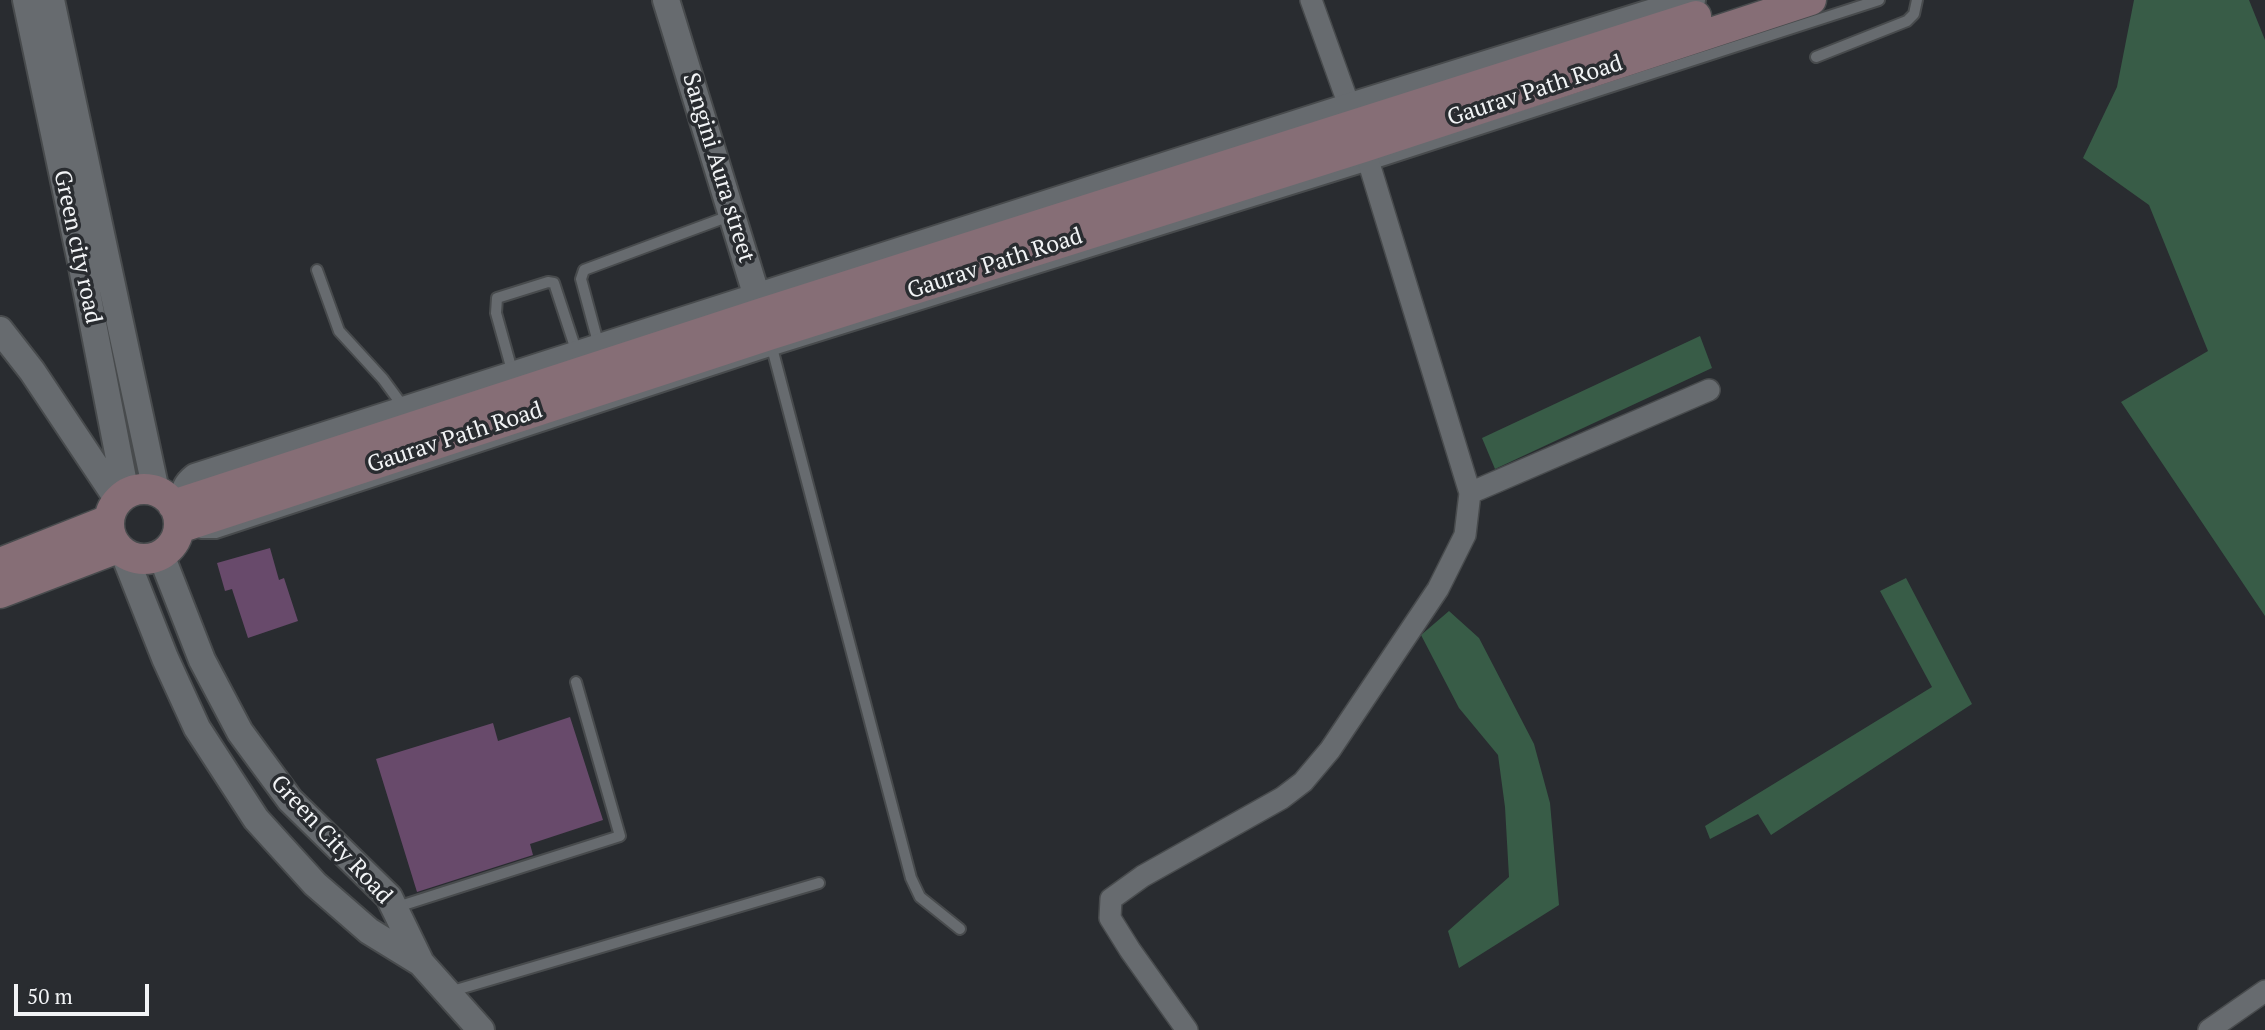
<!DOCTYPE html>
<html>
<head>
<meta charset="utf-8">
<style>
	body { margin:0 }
	#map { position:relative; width:2265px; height:1030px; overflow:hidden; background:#292c30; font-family:"PT Serif",serif }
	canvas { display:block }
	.scale { position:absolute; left:14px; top:984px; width:135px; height:32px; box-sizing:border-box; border:4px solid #f2f4f6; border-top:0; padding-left:9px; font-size:21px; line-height:24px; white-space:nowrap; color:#f2f4f6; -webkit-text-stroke:5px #292c30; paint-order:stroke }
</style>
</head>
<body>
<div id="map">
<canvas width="2265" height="1030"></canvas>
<div class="scale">50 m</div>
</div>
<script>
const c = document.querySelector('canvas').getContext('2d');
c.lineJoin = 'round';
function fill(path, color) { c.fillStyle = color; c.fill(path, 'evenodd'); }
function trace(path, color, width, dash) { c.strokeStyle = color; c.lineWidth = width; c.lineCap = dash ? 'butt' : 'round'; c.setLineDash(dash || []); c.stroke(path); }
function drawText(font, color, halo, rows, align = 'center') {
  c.font = font + ' "PT Serif",serif'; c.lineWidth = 7; c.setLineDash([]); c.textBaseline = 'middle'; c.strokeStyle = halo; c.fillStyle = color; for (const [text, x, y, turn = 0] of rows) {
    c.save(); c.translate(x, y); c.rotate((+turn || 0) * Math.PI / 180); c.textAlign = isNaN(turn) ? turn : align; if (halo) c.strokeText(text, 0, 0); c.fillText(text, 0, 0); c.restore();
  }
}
fill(new Path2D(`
	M2134,0H2249L2265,40V616L2121,402L2208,351L2149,205L2083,158L2117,87Z
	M1700,336L1712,368L1495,469L1482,438Z
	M1906,578L1972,704L1771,835L1758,814L1710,839L1705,826L1932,687L1880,591Z
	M1449,611L1479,638L1534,744L1550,803L1559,905L1459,968L1448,931L1509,877L1505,807L1498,755L1459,708L1421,635Z`), '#385c47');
fill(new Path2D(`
	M270,548L279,580L284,578L298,621L248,638L232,589L225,591L217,563Z
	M570,717L603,820L530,844L533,855L417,892L376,759L493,723L498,741Z`), '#684a6b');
const service = new Path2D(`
	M1816,57L1907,21L1914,14L1917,0
	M317,270L339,331L383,379L405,409
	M771,344L911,878L920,897L960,929
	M599,346L581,279L584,270L732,215
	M513,374L496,313L497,298L548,282L554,283L577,353
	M201,533H216L773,350L1369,165L1879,0
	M394,908L620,836L576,682
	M449,992L819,883`);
const minor = new Path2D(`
	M1470,493L1709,390
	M1187,1030L1130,950L1110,918L1111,899L1143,876L1282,798L1303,782L1330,750L1438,589L1465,535L1470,493L1364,147L1311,0
	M2209,1030L2265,991`);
const tertiary = new Path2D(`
	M26,0L81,262L126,494
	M51,0L156,491
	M666,0L761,310
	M0,330L32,371L118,500
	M184,501C184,489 186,484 195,477L1348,107L1692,0
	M124,554L165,658L197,728L256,819L315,884L369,931L421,963
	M161,555L202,660L240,732L290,800L389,897L421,963L481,1030`);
const secondary = new Path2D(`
	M109 524a35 35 0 1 1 70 0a35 35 0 1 1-70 0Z
	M173,505L762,313L1696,16
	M179,528L769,335L1364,147L1811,0
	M0,563L109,520
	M0,593L118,548`);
trace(service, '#484b4d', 14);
trace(minor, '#484b4d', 24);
trace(tertiary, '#484b4d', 30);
trace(secondary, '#484b4d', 33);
trace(service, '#676b6f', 10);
trace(minor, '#676b6f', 21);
trace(tertiary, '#676b6f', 26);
trace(secondary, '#866e76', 30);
drawText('23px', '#f2f4f6', '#292c30', [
	["Gaurav Path Road",1535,91,-18],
	["Sangini Aura street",718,168,73],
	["Green city road",77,247,78],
	["Gaurav Path Road",995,264,-18],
	["Gaurav Path Road",455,438,-18],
	["Green City Road",331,840,47]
]);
</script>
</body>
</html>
